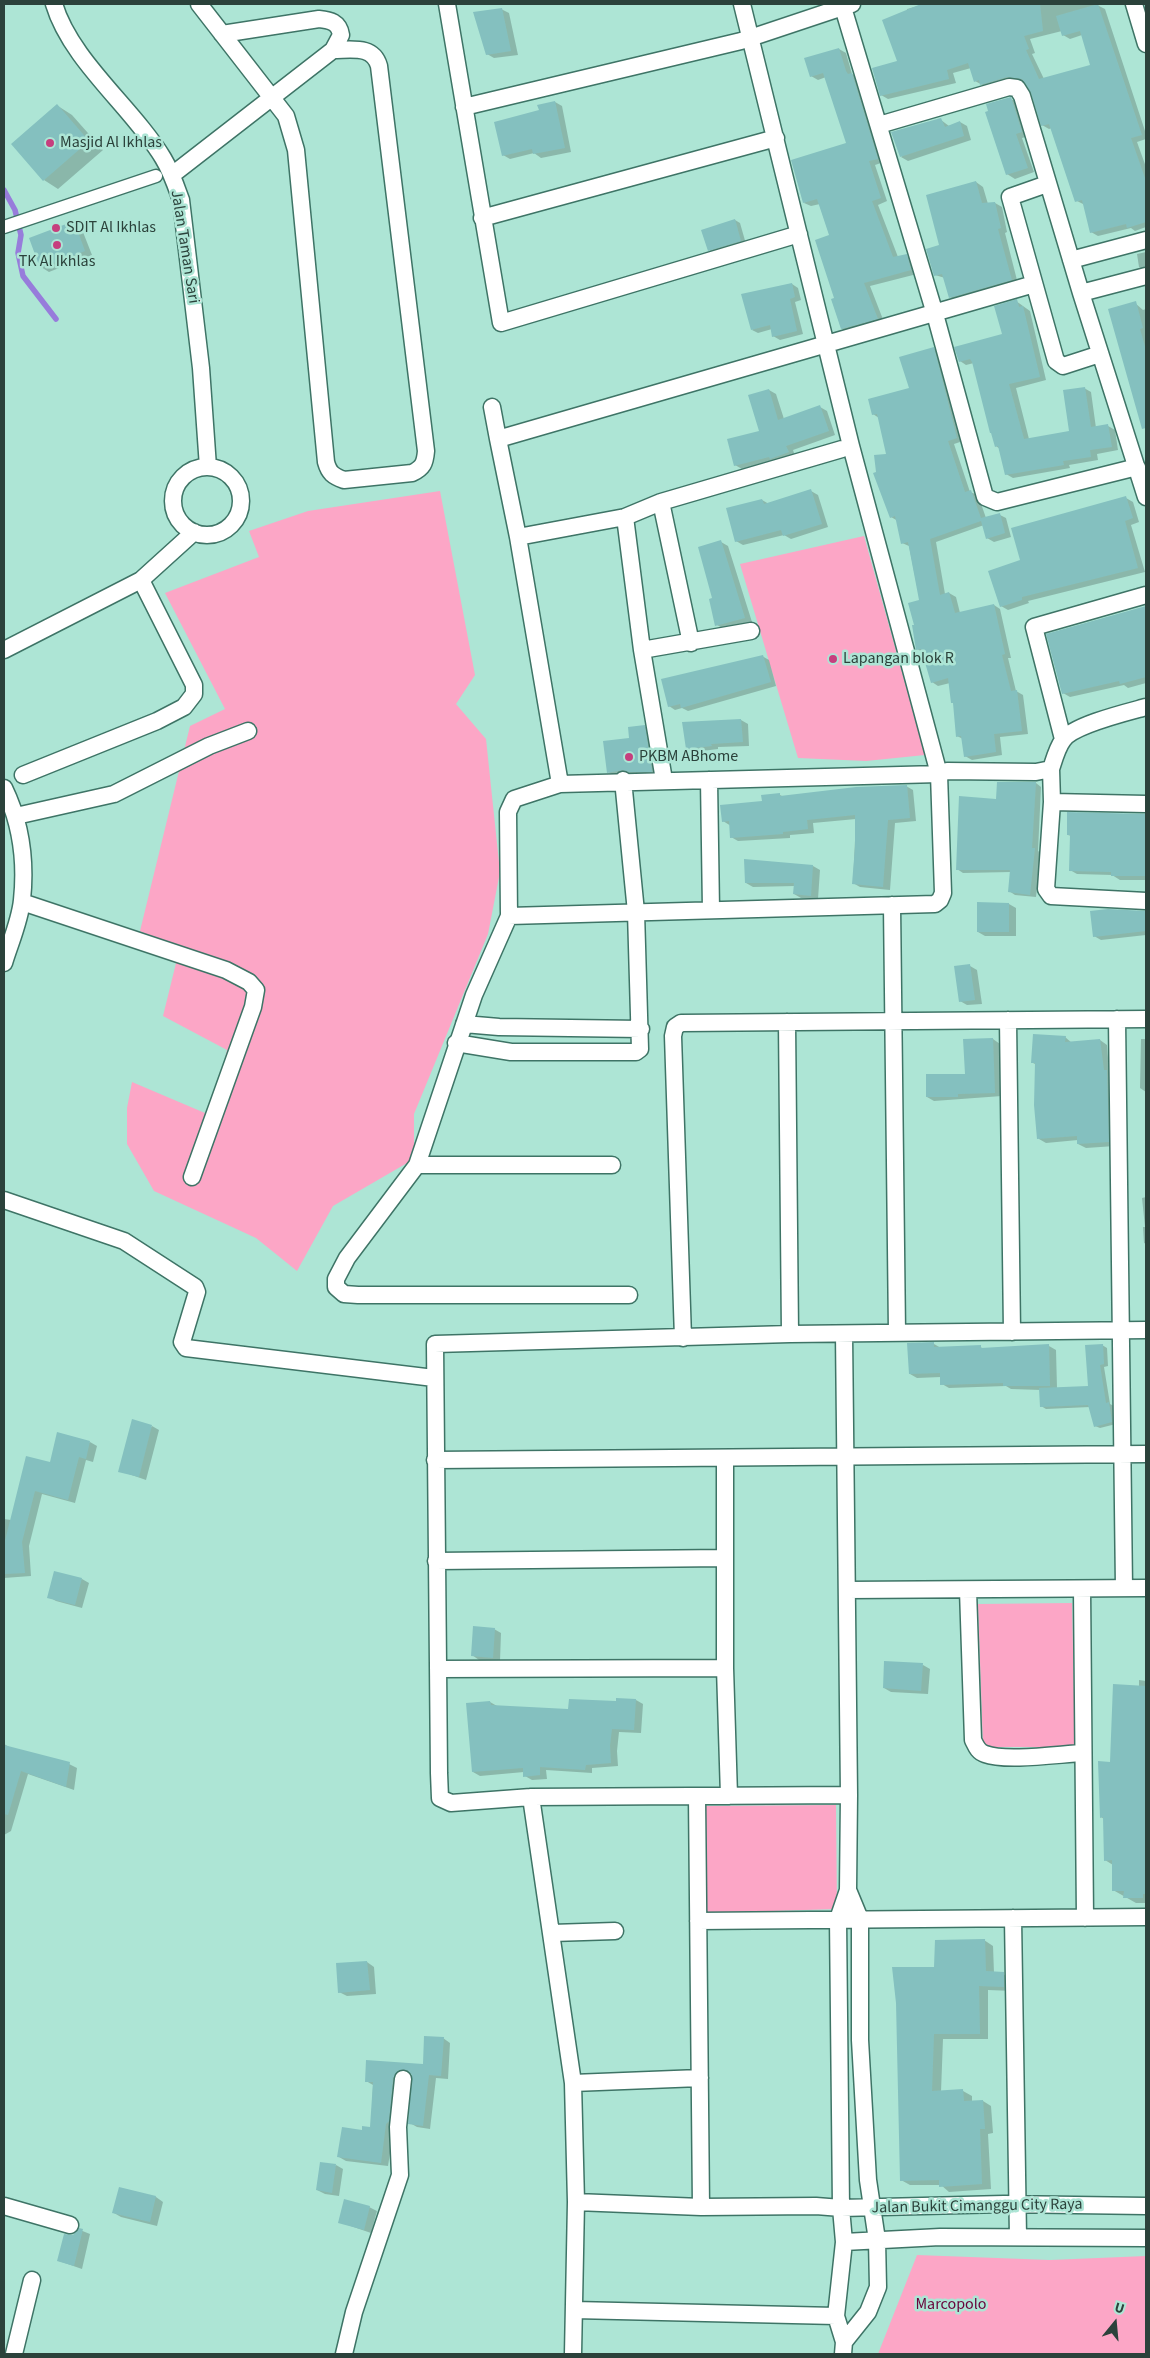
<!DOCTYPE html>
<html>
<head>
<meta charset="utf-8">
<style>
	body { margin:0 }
	#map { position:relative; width:1150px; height:2358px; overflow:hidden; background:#ade5d5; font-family:"Source Sans 3",sans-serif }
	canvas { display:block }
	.frame { position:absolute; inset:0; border:5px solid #2b423b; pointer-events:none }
	.north { position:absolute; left:1090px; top:2298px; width:50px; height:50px; -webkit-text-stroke:4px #ade5d5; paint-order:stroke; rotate:17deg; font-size:14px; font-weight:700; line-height:20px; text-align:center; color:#2b423b }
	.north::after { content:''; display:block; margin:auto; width:18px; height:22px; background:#2b423b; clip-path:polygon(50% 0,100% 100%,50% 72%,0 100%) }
</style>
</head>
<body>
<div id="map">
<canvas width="1150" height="2358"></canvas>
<div class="frame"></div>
<div class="north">U</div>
</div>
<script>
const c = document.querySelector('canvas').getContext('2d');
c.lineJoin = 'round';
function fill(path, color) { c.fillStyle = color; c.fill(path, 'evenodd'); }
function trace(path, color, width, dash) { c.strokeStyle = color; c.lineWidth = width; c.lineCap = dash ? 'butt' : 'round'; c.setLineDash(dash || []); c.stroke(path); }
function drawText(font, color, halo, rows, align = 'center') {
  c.font = font + ' "Source Sans 3",sans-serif'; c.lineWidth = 5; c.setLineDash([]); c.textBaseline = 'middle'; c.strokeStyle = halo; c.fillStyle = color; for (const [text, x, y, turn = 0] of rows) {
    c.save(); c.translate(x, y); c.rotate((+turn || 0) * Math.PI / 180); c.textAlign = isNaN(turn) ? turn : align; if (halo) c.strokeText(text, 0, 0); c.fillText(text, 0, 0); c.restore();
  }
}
fill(new Path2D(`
	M440,491L475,675L456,704L486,739L500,872L488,934L414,1114V1159L333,1206L297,1271L256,1238L154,1191L127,1144V1108L132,1082L212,1116L227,1050L163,1016L179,951L140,931L190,726L225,709L165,593L259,557L249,531L308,511Z
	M864,536L925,755L866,761L798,758L740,564Z
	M1072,1603L1075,1747H983L978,1604Z
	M836,1805L837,1909L706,1913L704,1806Z
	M917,2255L1050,2260L1146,2256V2354H878Z`), '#fca6c6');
fill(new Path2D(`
	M925,4H1095L1105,9L1146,134V139L1137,142L1146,167V227L1135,231L1131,228L1098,236L1091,232L1085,205L1077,201L1052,128L1049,129L1042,125L1033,92L1025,82L1014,80L988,88L975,81L971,68L953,73L956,83L888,99L881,95L899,62L907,9ZM1062,31L1063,35L1070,39L1082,35L1091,66L1044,79L1032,54L1035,53L1030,39Z
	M501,9L509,13L518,55L494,58L487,54Z
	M839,49L846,53L852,74L859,78L884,162L875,165L887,201L878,205L898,257L906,256L913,259L917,274L870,286L884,322L849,332L842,329L836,299L830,236L820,204L811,206L804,203L848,144L826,77L818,80L811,76Z
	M1011,99L1018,103L1029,136L1022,138L1034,172L1015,179L1007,174Z
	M555,102L562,106L571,152L541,158L534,153L510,159L503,155L540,111Z
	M58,106L72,115L103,150L58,189L44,180Z
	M941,120L949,126L960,122L967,126L971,140L908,161L901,157Z
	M976,182L983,187L988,204L995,203L1002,207L1007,232L1005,233L1018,284L957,301L950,297L945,278L935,275L941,246Z
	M735,220L740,223L746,244L714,253L709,250Z
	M74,222L81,227L92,255L49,272L41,267L31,239Z
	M1146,252V271L1139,267L1137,254Z
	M792,284L798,288L801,300L795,302L803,334L780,340L773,336L772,329L758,333L752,330Z
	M1016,301L1030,311L1046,380L1016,388L1029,439L1070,432L1084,388L1091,392L1096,428L1108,426L1115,430L1118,450L1097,454L1098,460L1069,465L1070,468L1013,478L1006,474L1000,449L996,446L974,363L966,365L960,361L1004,335Z
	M1135,303L1143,310L1146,309V417Z
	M933,348L940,352L963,441L954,444L970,492L978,495L986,518L1000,515L1006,518L1011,537L994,542L987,538L984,525L936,542L945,594L949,593L956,597L960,613L994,605L1000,609L1011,658H1008L1016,691L1023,695L1028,734L1000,737L1002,755L972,760L965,756L963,739L957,736L955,704L950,683L938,686L932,682L923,652L917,649L915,626L920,601L909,546L902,543L898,521L891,517L877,473L887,455L879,418L873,414L911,389Z
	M769,390L776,394L784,419L820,407L827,411L835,435L793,450L795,456L742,469L735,465L760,432Z
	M811,491L818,495L828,527L791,539L784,535L743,545L736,541L762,500L769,504Z
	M1126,498L1133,502L1139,522L1131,525L1145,572L1028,601L1029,603L1008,610L1001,606L1022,561Z
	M721,542L728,546L752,622L724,629L717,625L714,599Z
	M1146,607V683L1128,688L1124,685L1070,697L1063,693L1048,635Z
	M762,656L769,660L776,686L688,711L682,708L675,710L669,706Z
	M741,720L748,724L749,746L718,747V749L694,752L687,748Z
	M644,726L655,732L662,777L619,778L608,772L631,740Z
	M1036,783L1041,787L1038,851L1041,853L1036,897L1015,895L1009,891L1011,872L963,873L957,869L998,800Z
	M906,786L913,790L916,821L895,823L890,890L860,887L853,883L856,819L813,823L814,833L790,835V838L738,841L731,837V826L723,821L780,795L784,797Z
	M1069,814L1146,815V880H1120L1112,875L1077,874L1070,870L1071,836L1068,835Z
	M746,860L813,866L820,870L818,899L801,898L794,894L795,886L753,887L746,883Z
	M1009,904L1016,908V936H985L978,932Z
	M1108,910L1146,912V935L1101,940L1094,936Z
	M970,966L977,970L982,1004L967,1005L960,1001Z
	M1065,1037L1072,1043L1100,1040L1107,1045L1115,1146L1086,1148L1078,1144V1140L1046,1143L1039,1139L1037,1065L1033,1063Z
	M993,1039L1000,1044L1002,1096L934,1101L927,1097L966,1075Z
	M1141,1039H1146V1092L1140,1088Z
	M1146,1197V1244L1144,1243L1143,1227H1145L1142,1198Z
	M934,1344L941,1348L980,1347L985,1349L1049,1346L1056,1350L1057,1388L1090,1387L1102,1345L1107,1348L1108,1366L1104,1367L1110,1404L1114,1406L1116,1424L1100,1428L1095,1426L1090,1407L1046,1409L1041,1406V1390L1011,1389L1006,1386L949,1388L942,1384L941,1377L917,1378L910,1374Z
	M152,1426L159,1430L146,1480L120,1471Z
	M90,1442L97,1446L93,1462L86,1460L75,1503L42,1494L29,1546L31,1576L4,1578V1519L11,1520L51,1463Z
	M82,1579L89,1583L82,1608L56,1601L49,1597Z
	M494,1629L501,1633L500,1661L479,1660L472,1655Z
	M923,1665L930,1669L928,1694L891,1692L884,1688Z
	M1139,1680L1146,1681V1903H1136L1113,1890V1865L1105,1860L1104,1819L1101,1817L1112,1763L1139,1687Z
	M618,1699L636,1700L643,1704L641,1733L619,1732L617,1751L618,1766L592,1768V1773L546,1770L547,1779L532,1780L525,1776L524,1772L480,1776L473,1772L490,1702L497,1706L569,1711L617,1703Z
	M4,1744L11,1748L69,1764L77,1768L74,1790L28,1774L11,1831L4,1835Z
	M984,1940L993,1946L994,1973L1003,1974L1012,1979L1013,1991L988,1990V2039H943L941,2092L963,2091L972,2096V2102L983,2101L991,2106L993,2133L988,2134L991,2189L949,2192L941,2185H910L901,2180L935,1968Z
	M367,1962L374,1967L376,1994L347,1996L339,1992Z
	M443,2038L450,2043L448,2079L436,2078L430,2129L417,2127L410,2123L413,2074L411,2073L402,2077L388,2166L346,2161L339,2157L363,2131L371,2128L373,2085L366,2081L367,2062L424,2065Z
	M336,2165L343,2169L339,2196L325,2194L317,2190Z
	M120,2189L156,2197L163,2202L157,2226L121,2217L114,2213Z
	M369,2207L377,2211L371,2233L339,2222Z
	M80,2230L90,2234L82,2269L59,2261L73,2236Z`), '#0003');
trace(new Path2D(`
	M4,190L15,210L21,235L18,253L23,276L56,319`), '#977cdb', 5.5);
fill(new Path2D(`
	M921,4H1040L1043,31L1024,36L1029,49L1026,50L1039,79L1090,65L1080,31L1062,36L1056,16L1098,4L1142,135L1131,138L1146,181V222L1127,228L1126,224L1090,233L1082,200L1075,202L1049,124L1041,126L1031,93L1022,79L1007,77L980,85L979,80L974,82L968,63L947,70L949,79L880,96L872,68L897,61L882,20Z
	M502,8L511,51L486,55L473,12Z
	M839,48L846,71L848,74L852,73L878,159L869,161L881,198L872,201L893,257L907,254L911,270L864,283L878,319L841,329L831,299L834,298L815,240L829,235L817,199L803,203L791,160L846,143L823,73L810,77L804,58Z
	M1011,97L1022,132L1016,134L1028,168L1006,175L985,112L988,111L986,104Z
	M555,101L565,148L533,154L532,149L502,156L494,122L539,110L537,105Z
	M57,104L89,141L43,181L11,144Z
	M941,118L945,127L960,121L964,136L900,157L891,132Z
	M976,181L982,203L995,202L1001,228L998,229L1012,280L949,298L942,274L934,276L926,249L939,245L926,195Z
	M735,219L741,241L708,251L701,230Z
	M74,221L85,251L40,268L29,238Z
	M792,283L795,297L790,299L797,331L772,337L770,325L751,330L741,294Z
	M1017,299L1019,307L1023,306L1040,377L1009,384L1024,439L1069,431L1063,390L1085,387L1091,427L1108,424L1112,447L1090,450L1091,457L1063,461L1064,465L1005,475L998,446L995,447L991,433H990L972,362L970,359L959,362L954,347L1002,334L994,306Z
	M1136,301L1143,328L1140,329L1146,350V428L1142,429L1108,309Z
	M934,347L957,438L948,441L965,492L971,490L981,518L1000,513L1005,533L986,539L981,521L930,539L940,595L949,592L955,613L994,604L1005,654L1002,655L1011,691L1017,690L1022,731L994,734L996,752L964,757L961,736L956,737L953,703H951L948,678L931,683L921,649L916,650L912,625H914L908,603L919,600L908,542L901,544L895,516L890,518L873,473L876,472L874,455L886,454L877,414L872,415L868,399L909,388L899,357Z
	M769,389L778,420L820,405L829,431L786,446L789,452L770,459L769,457L734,466L727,439L759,431L748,395Z
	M811,489L822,524L783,536L781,530L735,542L726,508L762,499L764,504Z
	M1126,496L1133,518L1125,521L1138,568L1022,597V600L1000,607L988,571L1020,560L1011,528Z
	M721,540L745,618L715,626L709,599L712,598L698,547Z
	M1146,606V677L1120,684L1119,681L1062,694L1046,634Z
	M763,655L771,682L681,708L680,704L668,707L661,679Z
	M741,719L743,742L711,744L712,746L686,749L682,722Z
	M645,725L652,772H629L623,770L607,773L603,741L629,738L628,727Z
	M997,782H1036L1032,848H1035L1030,895L1008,892L1010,870H956L959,796L996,799Z
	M907,785L910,818L888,820L883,887L852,884L855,847V815L807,820L808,829L783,832V834L730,838L729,821L722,822L720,805L762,801L761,795L780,793V796L856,787Z
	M1067,812L1146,814V876H1111V872L1069,871L1070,835H1067Z
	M744,859L813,865L811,896L793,894L794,883H745Z
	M977,902L1009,903V932H977Z
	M1108,909L1146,911V931L1093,937L1090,911Z
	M970,964L975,1000L959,1002L954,966Z
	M1033,1034L1066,1036L1065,1042L1100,1039L1104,1070H1107L1109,1142L1077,1144V1136L1037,1139L1034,1105L1035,1063H1031Z
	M993,1038L995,1093L958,1094V1097H926V1074H965L963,1039Z
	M934,1342V1347L981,1345V1348L1049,1344L1050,1386H1003V1383L940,1385V1373L909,1374L907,1343Z
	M1103,1344L1104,1364L1100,1365L1106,1403L1109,1402L1112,1422L1094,1427L1088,1405L1040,1407L1039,1388L1088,1386L1085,1345Z
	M132,1419L152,1425L139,1477L118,1472Z
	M57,1432L90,1441L86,1459L79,1457L68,1500L35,1491L22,1542L25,1573L4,1574V1545L26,1456L50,1462Z
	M54,1571L82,1578L75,1605L47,1598Z
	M473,1626L495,1628L493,1658L471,1656Z
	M884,1661L923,1663L921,1691L883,1688Z
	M1113,1684L1146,1686V1894H1143V1898H1123L1124,1891H1112V1860L1104,1861L1103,1817L1100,1818L1098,1761L1110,1762Z
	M616,1698L636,1699L634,1730L612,1729L610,1746L611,1763L586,1765L585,1770L540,1767V1775L523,1777V1768L472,1772L466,1703L490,1701L491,1705L568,1709L569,1699L616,1701Z
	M4,1745L70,1762L66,1787L21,1771L8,1815L4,1814Z
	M985,1939L986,1971L1004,1972V1987L979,1986L980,2034H934L932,2091L963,2089L964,2101L983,2100L985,2129H980L982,2184L939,2187V2180L900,2181L896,2003L892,1967H934L935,1940Z
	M367,1961L370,1990L338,1993L336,1963Z
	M424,2036L444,2037L441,2076L429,2075L423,2126L408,2124L412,2075L408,2071L399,2070L393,2078L389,2121L386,2124L381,2163L337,2157L342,2127L362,2130V2126L370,2127L373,2082H365L366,2060L423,2064Z
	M320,2162L336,2164L332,2193L316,2190Z
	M119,2187L156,2196L150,2222L112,2213Z
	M344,2199L370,2206L364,2230L338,2223Z
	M79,2228L83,2229L74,2266L57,2261L64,2234L73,2235Z`), '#84c0bf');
const pedestrian = new Path2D(`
	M4,227L156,176`);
const minor = new Path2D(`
	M54,4C71,61 133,108 163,158C171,171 176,186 181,200L201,368L208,467
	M199,4L286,116L296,150L326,462C329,473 333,476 344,480L412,473C423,468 425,463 426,451L379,66C373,45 352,50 333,50
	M447,4L501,323L799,234
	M842,4L935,314L985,497L997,502L1137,467
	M1134,4L1146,44
	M464,107L741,41L852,4
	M879,125L1009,87L1017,88L1022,96L1081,293L1146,497
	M172,175L333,50L341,35C339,22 330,20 319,19L222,34
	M1047,184L1010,197L1056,361L1063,366L1100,354
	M482,218L776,138
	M1071,260L1146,240
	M1081,293L1146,276
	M492,407L498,439
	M173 501a34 34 0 1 1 68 0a34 34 0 1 1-68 0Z
	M661,502L691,643
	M625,517L642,650L664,780
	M518,537L625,517L661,502L842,449
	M4,650L141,580L194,532
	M642,650L751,631
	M1063,739L1034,627L1146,595
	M1051,769L1052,802L1146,804
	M23,775L157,721L184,707L194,694V685L141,580
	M709,780L711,910
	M560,784L518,537L498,439L1034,284
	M4,788C21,823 26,862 22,900C20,921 10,943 4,963
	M1052,802L1046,889L1051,896L1146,901
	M16,816L114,794L209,746L248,731
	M22,902L226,970L249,982L256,990L253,1007L192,1177
	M892,905L897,1333
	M509,916L935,904L940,900L943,893L939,774L851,446L742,4
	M1117,1019L1124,1588
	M1008,1020L1012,1332
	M787,1022L790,1334
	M464,1024L499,1027L641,1029
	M456,1043L511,1052H636L640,1049L636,912L623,780
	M417,1165H612
	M4,1200L124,1241L195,1287L197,1292L182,1342L186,1348L434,1378
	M629,1295H358L344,1294L336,1287V1279L347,1258L417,1165L474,995L509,916L508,812L514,799L560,784L939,774L947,771L1036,772L1051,769C1054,760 1057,748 1063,740C1073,725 1128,712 1146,707
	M683,1338L673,1036L675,1027L681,1023L1146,1019
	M725,1458V1668L729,1796
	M435,1460L1146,1454
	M436,1561L725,1558
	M1082,1589L1085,1918
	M847,1590L1146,1588
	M968,1590L973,1740C976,1746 978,1752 985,1754C1006,1762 1060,1754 1083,1753
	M438,1669L725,1668
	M849,1795L531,1797L451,1803L440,1798L439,1773L435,1344L790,1334L1146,1330
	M697,1796L701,2207
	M531,1797L573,2083L576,2202L573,2354
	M1013,1918L1018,2237
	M698,1921L1146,1917
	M552,1933L615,1931
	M573,2083L700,2078
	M576,2202L701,2207L816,2206L841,2208L838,1919L848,1890L849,1795L844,1334
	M4,2206L70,2225
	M844,2242L940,2237L1146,2238
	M574,2310L836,2316
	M844,2342L868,2312L878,2287L877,2240L868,2180L860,2040V1919L848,1890
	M14,2354L32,2280
	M344,2354L354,2312L400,2175L398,2127L403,2079
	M843,2354L844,2342L836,2316L844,2242L841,2208L1004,2204L1146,2206`);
trace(pedestrian, '#3e7466', 15);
trace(minor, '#3e7466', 19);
trace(pedestrian, '#fff', 12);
trace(minor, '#fff', 16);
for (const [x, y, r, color] of [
	[50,143,5,"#c63f7e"],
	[56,228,5,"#c63f7e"],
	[57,245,5,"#c63f7e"],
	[833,659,5,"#c63f7e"],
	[629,757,5,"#c63f7e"]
]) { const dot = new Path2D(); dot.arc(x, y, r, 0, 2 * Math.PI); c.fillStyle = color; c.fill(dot); trace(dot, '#ade5d5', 2); }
drawText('16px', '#2b423b', '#ade5d5', [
	["Masjid Al Ikhlas",60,143],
	["SDIT Al Ikhlas",66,228],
	["TK Al Ikhlas",57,262,"center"],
	["Lapangan blok R",843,659],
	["PKBM ABhome",639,757]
], 'left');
drawText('16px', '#2b423b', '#ade5d5', [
	["Jalan Taman Sari",184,247,81],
	["Jalan Bukit Cimanggu City Raya",977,2207,-1]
]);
drawText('16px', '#68043b', '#ade5d5', [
	["Marcopolo",951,2305]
]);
</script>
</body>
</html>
